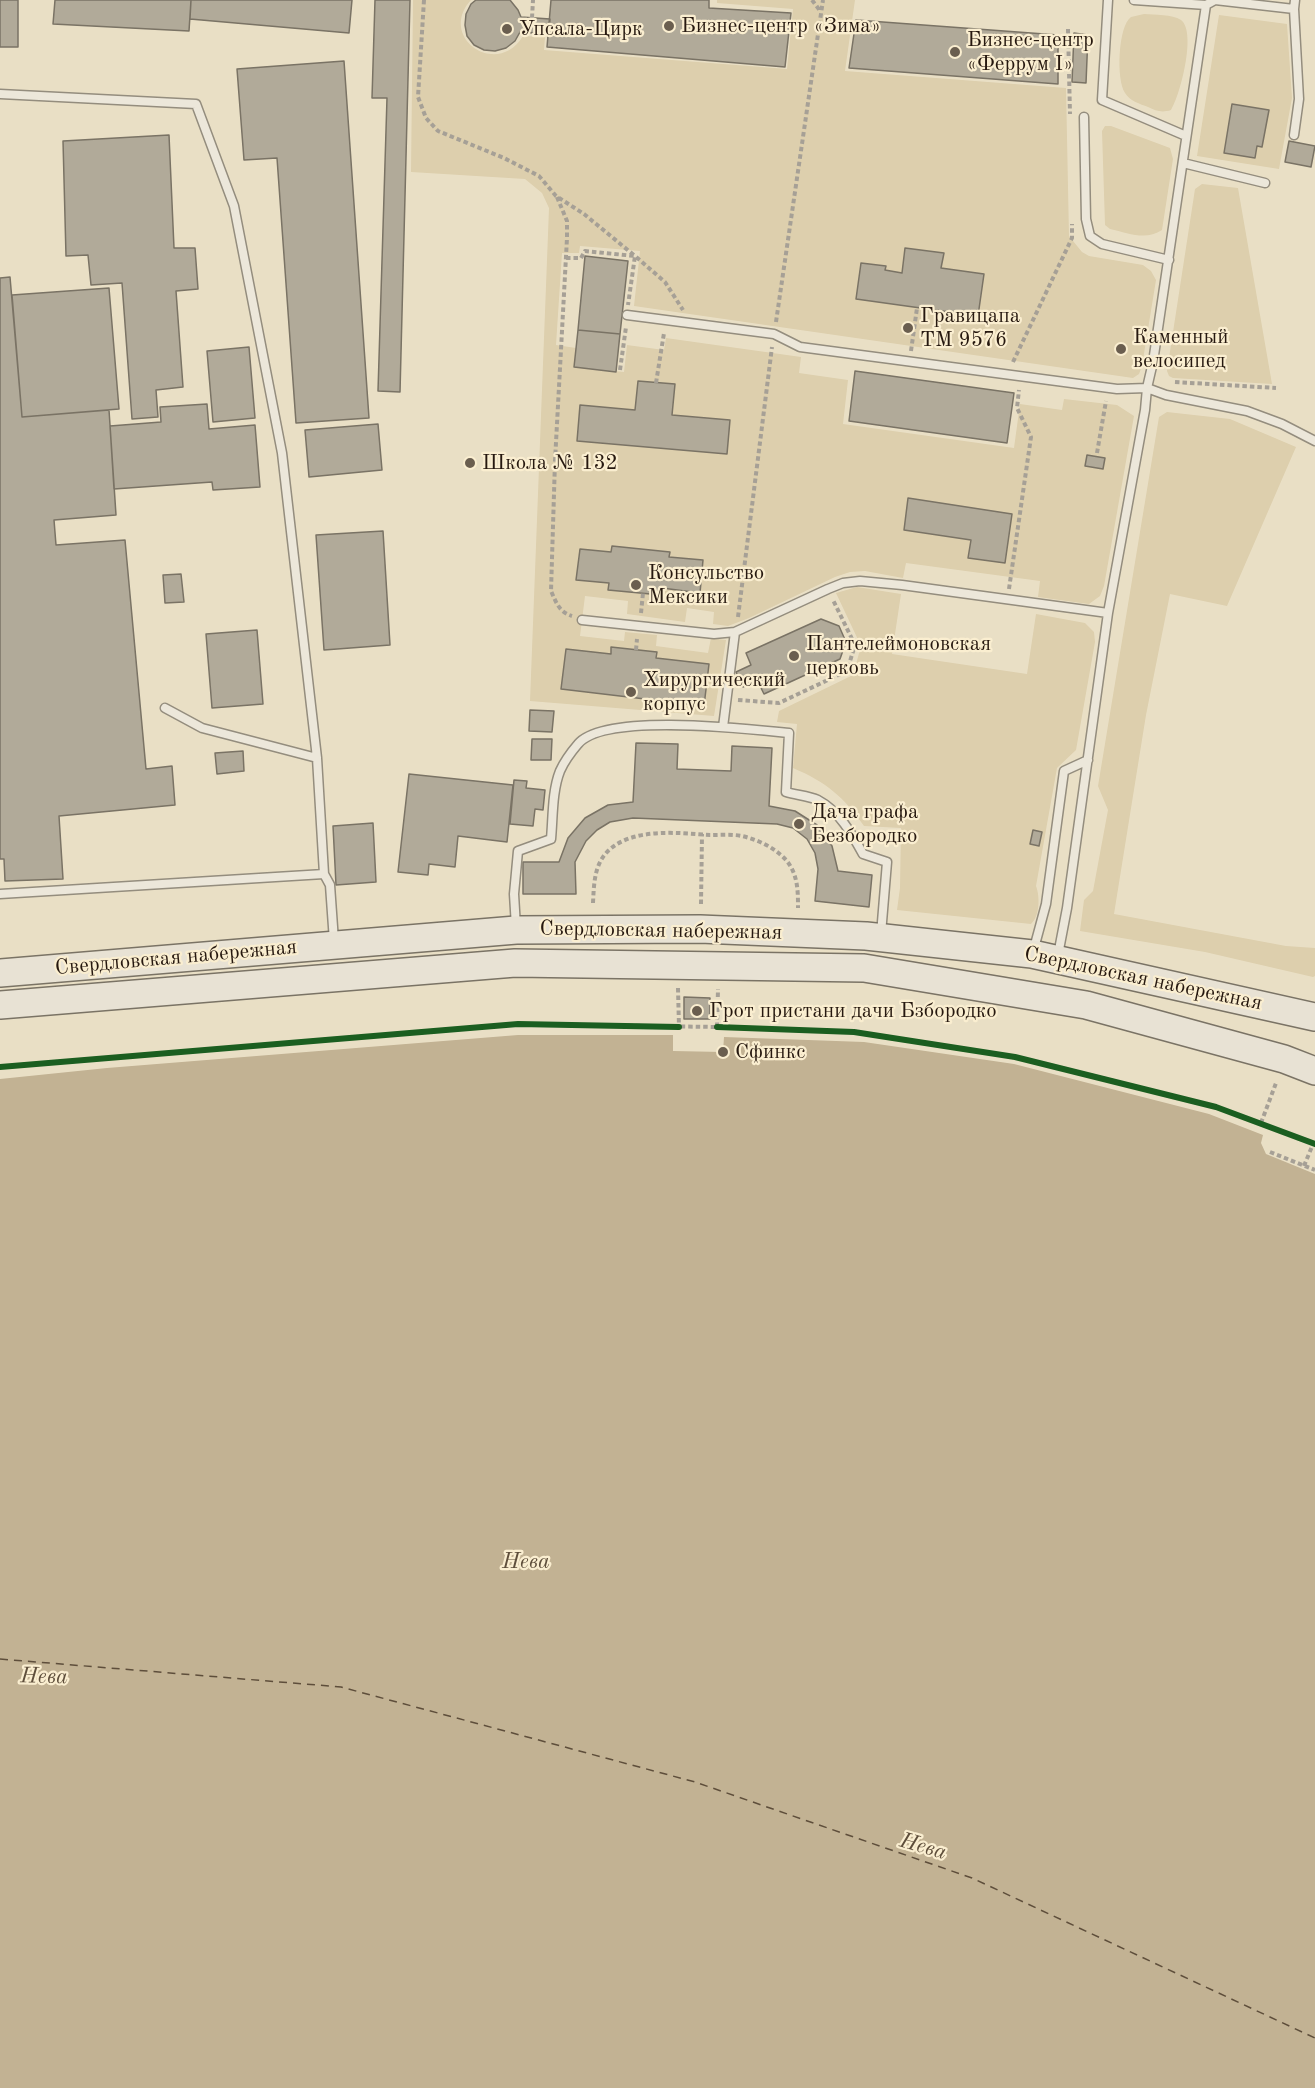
<!DOCTYPE html>
<html>
<head>
<meta charset="utf-8">
<style>
	body { margin:0 }
	canvas { display:block; background:#e9dfc5 }
</style>
</head>
<body>
<canvas width="1315" height="2088"></canvas>
<script>
const c = document.querySelector('canvas').getContext('2d');
c.lineJoin = 'round';
function fill(path, color) { c.fillStyle = color; c.fill(path, 'evenodd'); }
function trace(path, color, width, dash) { c.strokeStyle = color; c.lineWidth = width; c.lineCap = dash ? 'butt' : 'round'; c.setLineDash(dash || []); c.stroke(path); }
function drawText(font, color, halo, rows, align = 'center') {
  c.font = font + ' "Old Standard TT",serif'; c.lineWidth = 4.5; c.setLineDash([]); c.textBaseline = 'middle'; c.strokeStyle = halo; c.fillStyle = color; for (const [text, x, y, turn = 0] of rows) {
    c.save(); c.translate(x, y); c.rotate((+turn || 0) * Math.PI / 180); c.textAlign = isNaN(turn) ? turn : align; if (halo) c.strokeText(text, 0, 0); c.fillText(text, 0, 0); c.restore();
  }
}
fill(new Path2D(`
	M413,0H471C437,37 497,79 523,36L545,37L544,50L787,69L793,9L717,3V0H855L845,71L1066,88L1069,236L1082,252L1089,256L1143,265L1151,271L1156,280L1142,366L1139,374L1133,378L634,306L640,251L580,246L579,253H562L556,345L576,348L574,367L624,372L627,345L664,350L666,338L801,357L799,373L848,380L843,424L1014,448L1020,404L1062,410L1064,399L1117,405L1134,416L1104,586L1100,596L1089,604L1038,597L1040,581L906,563L903,578L865,571L850,572L835,577L749,618L728,626L713,624L714,612L687,608L685,622L627,614L628,601L585,596L580,636L624,641L625,632L657,635L656,646L708,653L711,638L726,640L714,716L530,701L549,208L542,193L525,179L411,172Z
	M1144,14C1155,15 1172,14 1181,20C1197,32 1180,96 1171,110C1162,113 1156,111 1148,107C1140,104 1130,101 1125,93C1116,80 1118,26 1131,17Z
	M1219,15L1287,24L1292,98L1279,169L1197,156ZM1232,104L1269,110L1262,147L1257,146L1254,158L1224,153Z
	M1105,126H1111L1170,148L1173,159L1162,230C1146,241 1128,233 1110,229L1105,225L1102,131Z
	M1202,184L1238,188L1272,384L1173,378L1169,376L1167,371L1195,189Z
	M1167,412L1230,419L1296,447L1227,606L1170,594L1146,715L1114,914L1286,946L1315,948V976L1313,977L1205,952L1080,931L1084,900L1093,891L1108,810L1098,786L1159,417Z
	M857,587L901,594L892,654L1027,674L1036,614L1085,623L1094,632L1095,642L1076,750L1057,768L1036,886C1040,896 1040,916 1031,924L897,910L900,888L901,828L864,826C844,797 826,782 793,768L797,724L777,722L779,711L853,675L861,646L836,593Z`), '#ddcfad');
fill(new Path2D(`
	M518,1035H673V1051L723,1052L724,1037L864,1042L1014,1064L1209,1114L1263,1135L1261,1143L1266,1154L1315,1174V2088H0V1079L107,1068Z`), '#c2b293');
trace(new Path2D(`
	M0,1659L341,1687L695,1782L972,1878L1315,2038`), '#5e4e3b', 1.5, [8, 6]);
const building = new Path2D(`
	M0,0H18V47H0Z
	M55,0H191L189,31L53,24Z
	M191,0H352L349,33L190,19Z
	M375,0H410L400,392L378,391L387,98H372Z
	M476,0H510L518,10L521,17L550,19L549,34L520,32L515,41L506,48L495,51L484,50L474,45L467,36L465,25L466,14L471,4Z
	M551,0H709V8L791,13L785,67L547,47Z
	M856,20L1058,35V84L849,68Z
	M1074,33L1088,35L1086,83L1072,82Z
	M344,61L369,418L296,423L277,158L244,160L237,69Z
	M1232,104L1269,110L1262,147L1257,146L1255,158L1224,153Z
	M169,135L174,248H195L198,289L176,291L183,387L156,390L158,417L132,419L122,283L91,285L88,255L66,256L63,141Z
	M1289,141L1315,146L1311,167L1285,162Z
	M905,248L944,253L941,268L984,274L978,316L856,299L861,263L886,266L885,270L902,273Z
	M585,256L628,261L620,334L578,330Z
	M10,277L22,417L109,410L116,515L54,520L56,545L125,540L146,769L172,766L175,805L59,816L63,879L5,881L4,859H0V278Z
	M109,288L119,409L22,417L12,295Z
	M578,330L620,334L616,372L574,367Z
	M249,347L255,418L213,422L207,351Z
	M855,371L1014,393L1007,443L849,421Z
	M638,381L675,384L672,415L730,420L727,454L577,441L580,405L635,410Z
	M207,404L209,429L255,425L260,487L213,490L212,482L114,489L110,426L161,422L160,407Z
	M378,424L382,470L309,477L305,430Z
	M1087,455L1105,458L1103,469L1085,466Z
	M908,498L1012,514L1005,563L968,558L971,540L904,530Z
	M383,531L390,645L324,650L316,535Z
	M612,546L670,552L669,557L703,560L700,593L662,588L661,595L608,590L609,583L576,580L580,549L611,552Z
	M181,574L184,602L165,603L163,575Z
	M821,619L839,626L846,642L840,659L764,694L757,680L743,687L736,672L751,665L746,653Z
	M257,630L263,704L212,708L206,634Z
	M611,647L657,652L656,658L709,664L704,706L561,689L566,649L611,654Z
	M530,710L554,711L552,732L529,731Z
	M532,739H552L551,760H531Z
	M636,743L678,744L677,769L731,771L732,746L772,748L769,806L795,811L817,825L832,846L838,871L872,875L869,907L815,901L818,869L815,853L807,839L793,828L777,824L633,818L610,822L597,830L586,841L575,862L576,894H523V862H559L568,838L585,818L608,805L633,802Z
	M243,751L244,771L217,774L215,753Z
	M409,774L513,785L507,842L458,836L455,867L429,864L428,875L398,872Z
	M514,780L527,781L526,788L545,790L543,810L535,809L533,826L510,824Z
	M373,823L376,882L336,885L333,826Z
	M1033,830L1042,832L1039,846L1030,844Z
	M684,997L710,998V1019H684Z`);
fill(building, '#b1aa99');
trace(building, '#7a7365', 1.5);
const lane = new Path2D(`
	M1108,0L1102,100L1186,136
	M1206,5L1215,0L1294,9L1295,0
	M1294,9L1299,99L1294,135
	M0,94L196,104L234,206L282,453L317,758L324,874L330,885L334,941
	M1084,117L1086,219L1090,236L1102,244L1169,260
	M1183,163L1265,183
	M627,315L774,334L800,347L1117,389L1147,388L1166,395L1247,411L1282,424L1315,441
	M582,620L714,634L735,632L828,589L843,583L860,581L902,585L1108,613
	M165,708L202,728L317,758
	M723,727L735,632
	M0,894L324,874
	M516,927L514,894L518,851L551,839C553,818 552,791 560,771C564,762 572,751 578,744C604,712 749,729 789,733L786,792C796,795 809,796 818,800C839,811 852,834 863,854L887,862L881,934
	M1033,952L1046,904L1064,771L1088,760
	M1058,955L1067,908L1108,613L1145,410L1147,388L1153,362L1206,5L1134,0`);
const primary = new Path2D(`
	M0,973L516,930L700,929L866,936L1032,954L1315,1017
	M0,1005L515,963L864,968L1086,1005L1284,1059L1315,1071`);
trace(lane, '#948d7e', 11);
trace(primary, '#7a7365', 30);
trace(new Path2D(`
	M424,0L418,97L426,118L438,131L504,158L539,176L556,196L584,214L635,256L628,305
	M812,0L821,12
	M532,18L533,0
	M1068,29L1070,114
	M557,197L567,221V238L555,461L551,591C556,602 559,612 572,616
	M566,258H581L585,251L635,256L665,282L683,310
	M776,322L823,0
	M911,351L917,308
	M1013,362L1072,238V224
	M620,370L626,327
	M1175,382L1276,388
	M656,383L664,333
	M1097,453L1106,401
	M1009,589L1031,437L1017,408L1019,390
	M641,613L643,593
	M738,617L772,347
	M636,650L637,639
	M738,700L779,703L847,671L855,645L833,600
	M593,903C594,884 594,865 608,851C633,827 679,833 710,835C720,835 732,834 742,836C759,840 775,848 786,860C798,874 798,891 798,908
	M701,904L702,834
	M678,988L679,1027
	M717,1027L718,989
	M0,1067L518,1024L717,1027L854,1032L1015,1057L1102,1078L1216,1107L1315,1144
	M1261,1123L1276,1083
	M1270,1152L1315,1170
	M1304,1166L1313,1144`), '#a6a096', 4, [4.5, 3]);
trace(lane, '#ece7da', 8);
trace(primary, '#e8e2d4', 27);
trace(new Path2D(`
	M717,1027L854,1032L1015,1057L1216,1107L1315,1144
	M0,1067L518,1024L679,1027`), '#1b5e20', 6);
for (const [x, y, r, color] of [
	[669,26,6,"#6a5e4f"],
	[507,29,6,"#6a5e4f"],
	[955,52,6,"#6a5e4f"],
	[908,328,6,"#6a5e4f"],
	[1121,349,6,"#6a5e4f"],
	[470,463,6,"#6a5e4f"],
	[636,585,6,"#6a5e4f"],
	[794,656,6,"#6a5e4f"],
	[631,692,6,"#6a5e4f"],
	[799,824,6,"#6a5e4f"],
	[697,1011,6,"#6a5e4f"],
	[723,1052,6,"#6a5e4f"]
]) { const dot = new Path2D(); dot.arc(x, y, r, 0, 2 * Math.PI); c.fillStyle = color; c.fill(dot); trace(dot, '#faeed0', 2); }
drawText('21px', '#26180f', '#faeed0', [
	["Бизнес-центр «Зима»",681,26],
	["Упсала-Цирк",519,29],
	["Бизнес-центр",967,40],
	["«Феррум I»",967,64],
	["Гравицапа",920,316],
	["ТМ 9576",920,340],
	["Каменный",1133,337],
	["велосипед",1133,361],
	["Школа № 132",482,463],
	["Консульство",648,573],
	["Мексики",648,597],
	["Пантелеймоновская",806,644],
	["церковь",806,668],
	["Хирургический",643,680],
	["корпус",643,704],
	["Дача графа",811,812],
	["Безбородко",811,836],
	["Грот пристани дачи Бзбородко",709,1011],
	["Сфинкс",735,1052]
], 'left');
drawText('21px', '#26180f', '#faeed0', [
	["Свердловская набережная",661,931,1],
	["Свердловская набережная",176,958,-5],
	["Свердловская набережная",1143,979,12]
]);
drawText('italic 22px', '#5e4e3b', '#faeed0', [
	["Нева",526,1562],
	["Нева",44,1677,1],
	["Нева",923,1847,16]
]);
</script>
</body>
</html>
